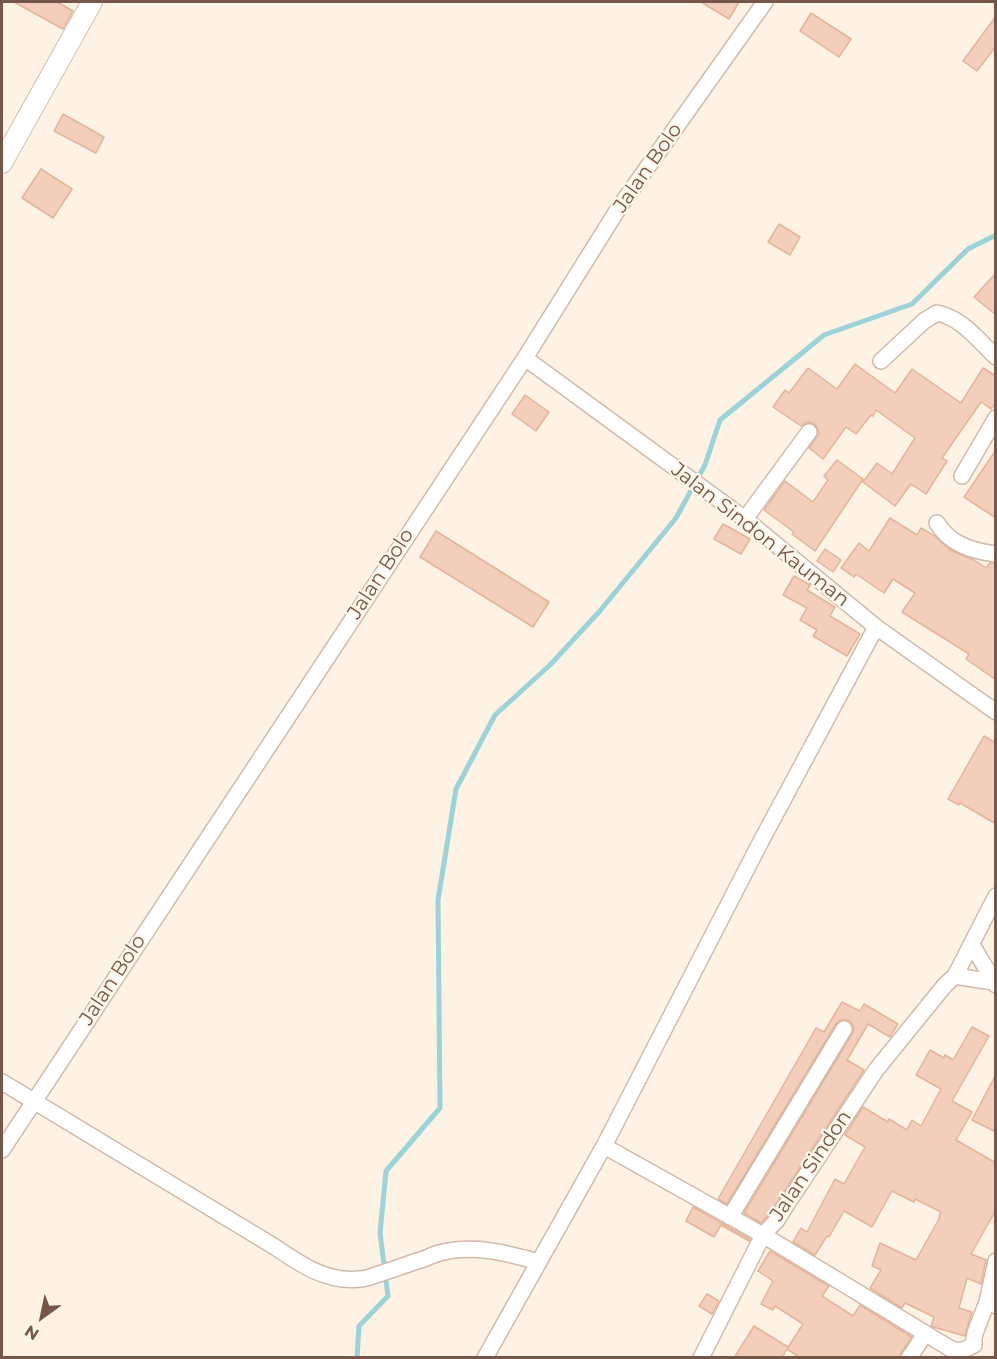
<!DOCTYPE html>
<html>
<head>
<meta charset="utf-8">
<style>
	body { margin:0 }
	#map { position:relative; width:997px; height:1359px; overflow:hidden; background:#fdf2e3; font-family:Montserrat,sans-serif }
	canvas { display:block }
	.frame { position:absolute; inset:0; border:3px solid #765648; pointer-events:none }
	.north { position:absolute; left:12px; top:1287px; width:60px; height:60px; -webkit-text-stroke:4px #fff6ea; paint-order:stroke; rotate:213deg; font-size:16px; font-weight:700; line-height:24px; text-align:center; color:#765648 }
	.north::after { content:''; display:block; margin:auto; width:21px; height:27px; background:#765648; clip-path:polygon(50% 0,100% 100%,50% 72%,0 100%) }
</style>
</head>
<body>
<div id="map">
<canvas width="997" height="1359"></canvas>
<div class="frame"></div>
<div class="north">N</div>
</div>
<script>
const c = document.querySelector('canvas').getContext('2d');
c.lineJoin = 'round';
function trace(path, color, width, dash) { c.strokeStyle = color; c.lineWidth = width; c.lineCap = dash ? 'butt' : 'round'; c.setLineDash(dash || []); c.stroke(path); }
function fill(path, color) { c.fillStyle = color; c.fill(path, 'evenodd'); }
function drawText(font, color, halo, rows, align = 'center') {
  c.font = font + ' Montserrat,sans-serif'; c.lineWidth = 4.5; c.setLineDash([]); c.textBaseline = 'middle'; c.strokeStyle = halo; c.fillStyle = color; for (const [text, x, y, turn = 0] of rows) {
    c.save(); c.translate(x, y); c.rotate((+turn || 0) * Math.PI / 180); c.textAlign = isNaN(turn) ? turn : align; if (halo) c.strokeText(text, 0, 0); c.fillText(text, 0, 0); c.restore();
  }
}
trace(new Path2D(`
	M357,1358L359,1326L388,1296L380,1233L386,1171L440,1108L438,900L456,789L495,715L550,665L599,612L676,518L705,465L720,420L824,335L912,304L968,249L996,235`), '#9dd2d9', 5);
const building = new Path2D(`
	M14,2H57L73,11L63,29Z
	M701,2H739L729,19Z
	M811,13L851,39L839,57L800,31Z
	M996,16V46L977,71L963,61Z
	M63,114L104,137L96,153L54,131Z
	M41,169L72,189L53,218L22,198Z
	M779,224L800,237L790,255L768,242Z
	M996,273V315L974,297Z
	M855,364L895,393L912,369L961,403L983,368L996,376V402L991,409L981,402L942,458L947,461L926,494L911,484L895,506L863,482L877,463L892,474L915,438L876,410L873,416L871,415L856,434L846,427L823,459L809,448L819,434L818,429L815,425L809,422L805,423L801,426L773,407L785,390L789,393L808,368L837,389Z
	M525,395L549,412L536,431L512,414Z
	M996,450V518L964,497Z
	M837,460L863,479L815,551L792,534L794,532L764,510L785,481L813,502L828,480L824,476Z
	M890,518L917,535L921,528L935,536L950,550L974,560L986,568L990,563L996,564V680L966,659L969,654L902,612L915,593L893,579L884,593L856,574L854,577L841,568L859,543L869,551Z
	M723,524L750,539L741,554L714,539Z
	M436,531L549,602L533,627L420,557Z
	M825,549L841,560L833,572L817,561Z
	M794,576L810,585L807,590L835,607L830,616L860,634L847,656L813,636L817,630L800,620L807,608L783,595Z
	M984,736L996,743V824L960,803L959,805L948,799Z
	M842,1002L860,1011L864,1004L898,1024L890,1037L868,1024L847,1060L864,1070L770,1213L761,1223L744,1213L852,1034L854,1030L853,1025L849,1020H840L836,1024L727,1204L718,1199L816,1028L824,1032Z
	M972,1027L989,1036L952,1101L972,1112L956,1140L996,1163V1210L971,1254L986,1260L981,1284L967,1278L959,1308L972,1312L965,1336L933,1327L931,1326L934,1317L905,1303L902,1308L870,1288L881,1270L872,1266L880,1243L916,1260L940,1217L939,1216L941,1212L915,1199L914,1202L892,1191L872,1227L844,1211L829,1237L827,1236L815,1255L793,1242L801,1228L807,1232L835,1179L844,1184L865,1147L845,1135L863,1107L888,1122L889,1119L907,1130L912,1120L921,1126L941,1089L916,1075L930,1050L944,1058L945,1055L953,1060Z
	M996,1074V1132L972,1120Z
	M693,1207L750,1239L749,1241L721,1225L714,1237L686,1221Z
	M770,1251L829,1286L822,1296L853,1316L860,1305L912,1337L901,1353L899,1358H801L787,1349L803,1324L775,1306L773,1310L761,1304L773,1281L758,1271Z
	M707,1294L719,1301L712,1314L699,1306Z
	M754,1326L788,1347L782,1358H734Z`);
fill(building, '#f3ceba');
trace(building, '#e6b399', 1.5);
const minor = new Path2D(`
	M525,358L745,519L876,627L996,712
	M881,361L924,321L937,313C962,318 978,340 996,357
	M962,476L996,418
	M745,519L809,432
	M937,523C950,544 971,551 996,554
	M996,896L955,976L945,985L876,1070L787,1204L777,1220L763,1235L951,1349C961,1352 966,1349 974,1345V1339L975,1333L987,1302L996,1306
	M972,945L996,985
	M955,976L993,982
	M2,1082L275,1247C300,1264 327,1283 360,1279C367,1279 375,1275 382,1273C394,1269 406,1265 417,1261C425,1259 432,1255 439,1253C474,1244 506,1253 539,1262
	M604,1146L763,1235L701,1358
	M2,1150L525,358L620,206L765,2
	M730,1217L844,1029
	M987,1302L996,1261
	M485,1358L604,1146L759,845L876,627
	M909,1358L925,1334`);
const tertiary = new Path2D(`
	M2,163L92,2`);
trace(minor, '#d1baac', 18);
trace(tertiary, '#d1baac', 22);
trace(minor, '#fff', 15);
trace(tertiary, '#fff', 20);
drawText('20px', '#765648', '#fff6ea', [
	["Jalan Bolo",648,168,-55],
	["Jalan Sindon Kauman",760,535,38],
	["Jalan Bolo",381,574,-57],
	["Jalan Bolo",113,980,-57],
	["Jalan Sindon",811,1166,-56]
]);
</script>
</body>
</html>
